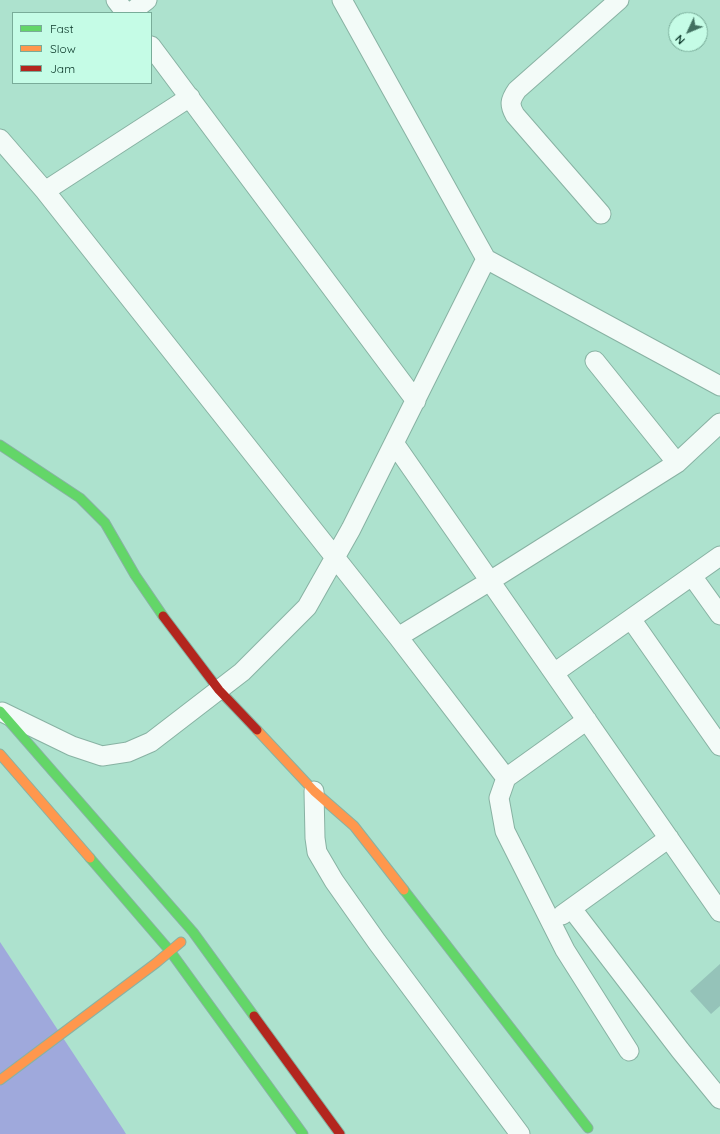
<!DOCTYPE html>
<html>
<head>
<meta charset="utf-8">
<style>
	body { margin:0 }
	#map { position:relative; width:720px; height:1134px; overflow:hidden; background:#ade2ce; font-family:Quicksand,sans-serif }
	canvas { display:block }
	.legend { position:absolute; left:12px; top:12px; width:140px; height:72px; box-sizing:border-box; background:#c5fce6; border:1px solid #79ac99; margin:0; padding:5px 7px; list-style:none; font-size:12px; color:#073325 }
	.legend li { display:flex; align-items:center; gap:8px; height:20px }
	.legend b { width:20px; border:1px solid #79ac99 }
	.north { position:absolute; left:668px; top:12px; width:40px; height:40px; box-sizing:border-box; background:#c5fce6; border:1px solid #79ac99; border-radius:50%; rotate:226deg; font-size:11px; font-weight:700; line-height:16px; text-align:center; color:#073325 }
	.north::after { content:''; display:block; margin:auto; width:14px; height:18px; background:#417060; clip-path:polygon(50% 0,100% 100%,50% 72%,0 100%) }
</style>
</head>
<body>
<div id="map">
<canvas width="720" height="1134"></canvas>
<ul class="legend">
<li><b style="height:5px;background:#63d668"></b>Fast</li>
<li><b style="height:5px;background:#ff974d"></b>Slow</li>
<li><b style="height:5px;background:#b3261e"></b>Jam</li>
</ul>
<div class="north">N</div>
</div>
<script>
const c = document.querySelector('canvas').getContext('2d');
c.lineJoin = 'round';
function fill(path, color) { c.fillStyle = color; c.fill(path, 'evenodd'); }
function trace(path, color, width, dash) { c.strokeStyle = color; c.lineWidth = width; c.lineCap = dash ? 'butt' : 'round'; c.setLineDash(dash || []); c.stroke(path); }
fill(new Path2D(`
	M0,942L123,1129L126,1134H0Z`), '#9fa9dc');
fill(new Path2D(`
	M720,964V1006L711,1014L690,991Z`), '#95c3b9');
const street = new Path2D(`
	M116,0L126,13
	M342,0L486,259L720,386
	M130,13L147,0
	M151,46L416,401
	M0,139L45,191L398,637L506,778
	M45,191L190,97
	M601,214L515,115C509,105 510,100 517,90L619,0
	M595,361L677,463
	M394,443L720,912
	M692,576L720,615
	M631,619L720,746
	M398,637L490,581L677,463L720,423
	M554,673L720,556
	M2,712L72,746L102,756L128,752L151,742L242,672L307,607L351,529L486,259
	M587,720L506,778L499,798L505,831L565,950L629,1051
	M314,791L315,838L317,852L334,881L377,942L520,1134
	M572,909L680,1050L720,1099
	M562,915L669,838`);
const fast = new Path2D(`
	M0,445L80,498L105,523L135,575L163,616
	M0,711L193,932L254,1016
	M90,858L170,951L303,1134
	M404,890L588,1128`);
const slow = new Path2D(`
	M257,730L314,791L354,826L404,890
	M0,754L90,858
	M0,1080L156,963L181,942`);
const jam = new Path2D(`
	M163,616L219,690L257,730
	M254,1016L340,1134`);
trace(street, '#88b2a3', 21);
trace(fast, '#88b2a3', 11);
trace(slow, '#88b2a3', 11);
trace(jam, '#88b2a3', 11);
trace(street, '#f3fbf8', 19);
trace(fast, '#63d668', 9);
trace(slow, '#ff974d', 9);
trace(jam, '#b3261e', 9);
</script>
</body>
</html>
